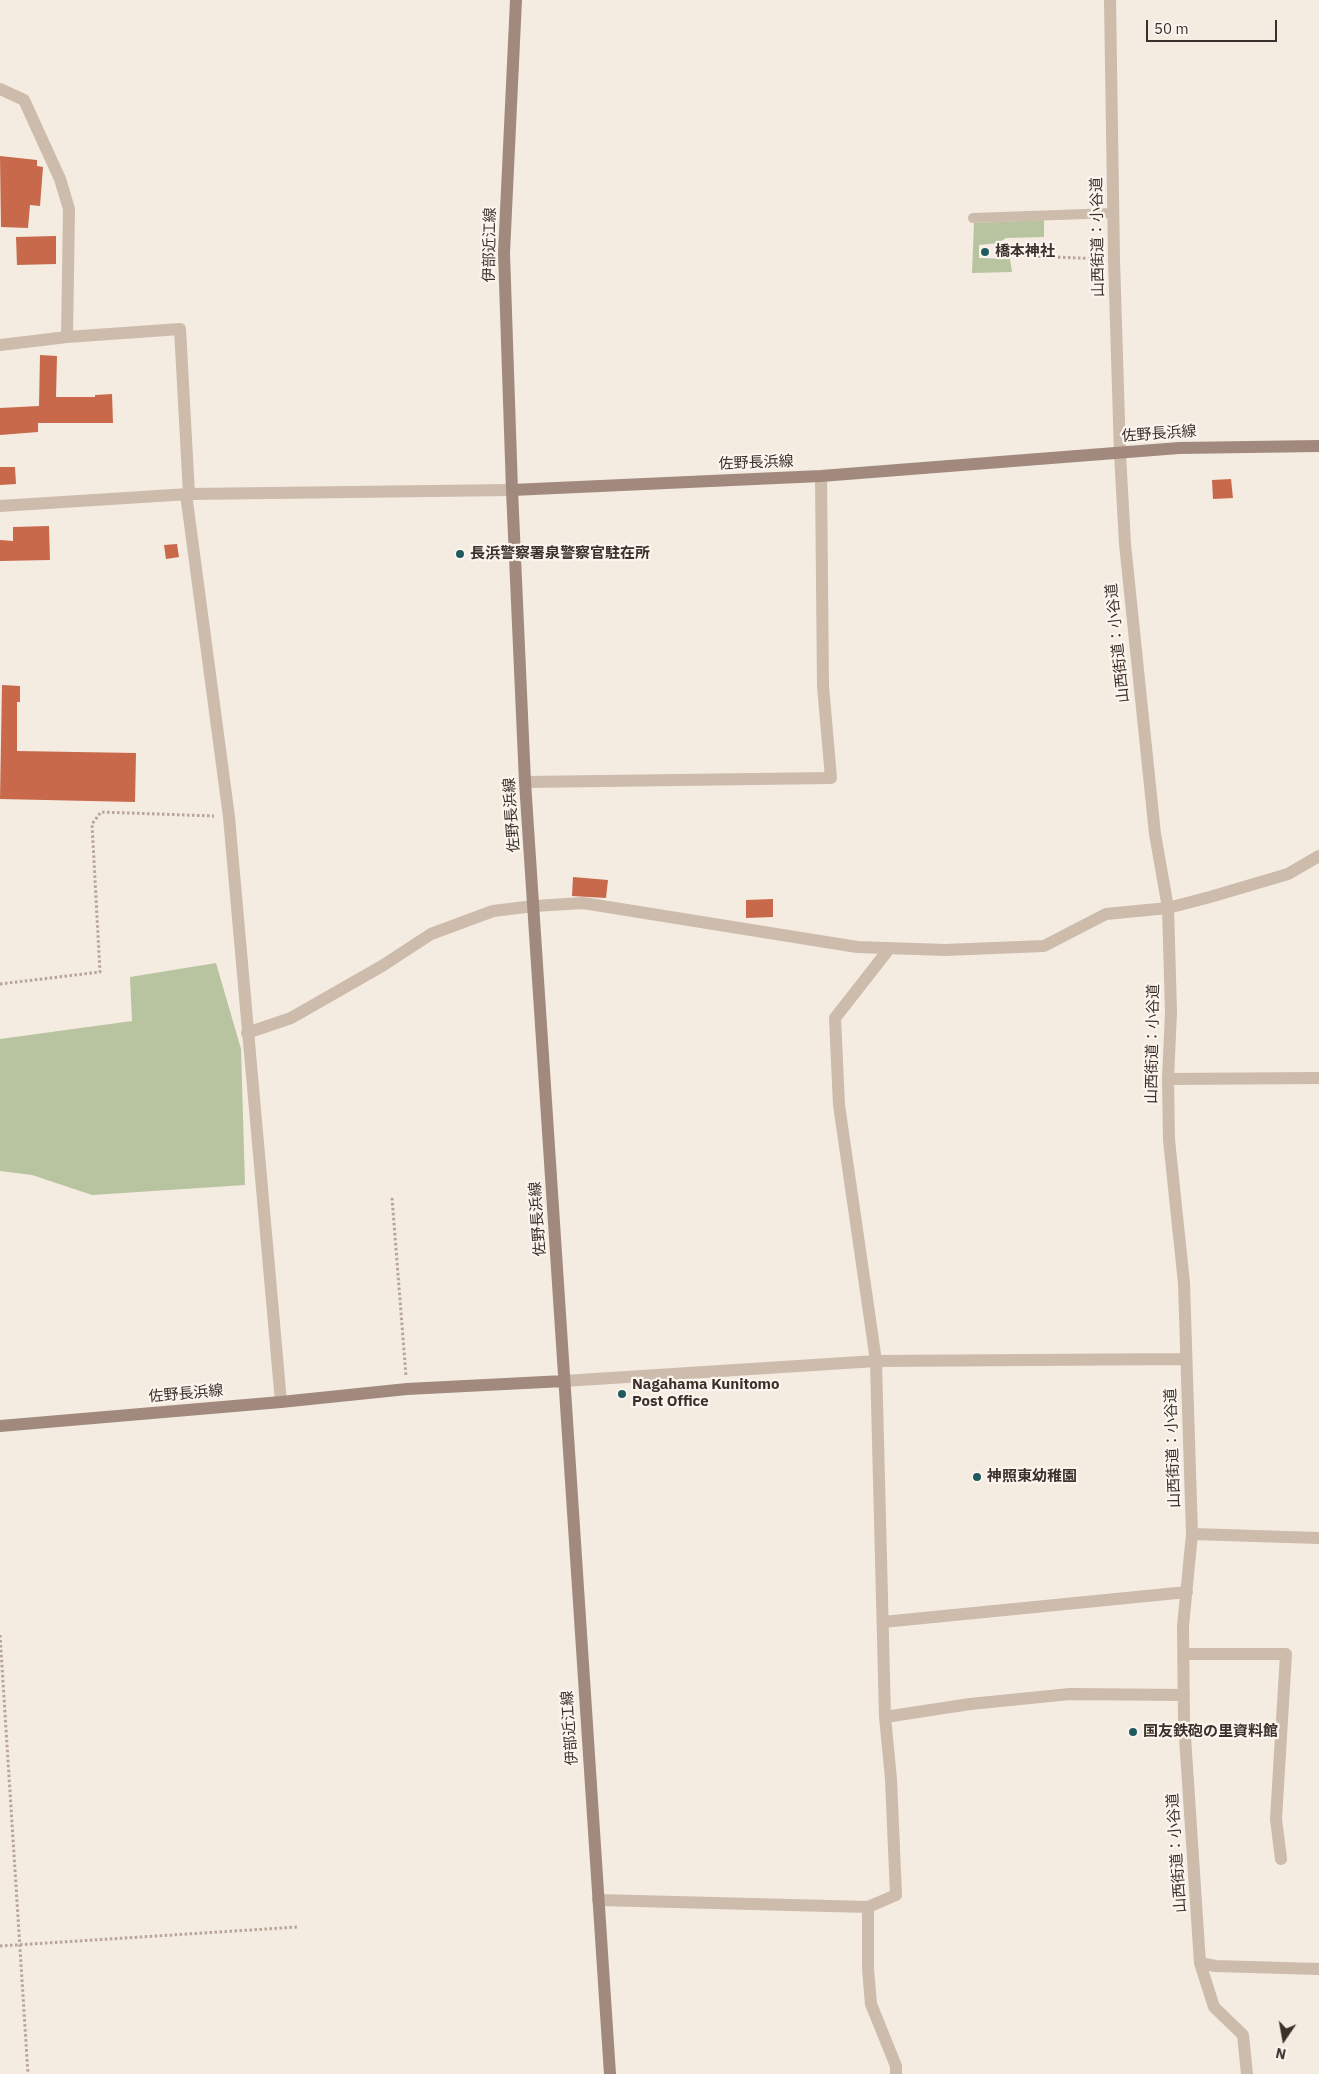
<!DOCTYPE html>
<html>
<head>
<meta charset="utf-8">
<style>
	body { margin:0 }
	#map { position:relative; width:1319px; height:2074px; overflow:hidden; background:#f4ebe1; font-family:"IBM Plex Sans",sans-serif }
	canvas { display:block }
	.north { position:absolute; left:1259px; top:2014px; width:50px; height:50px; -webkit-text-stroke:4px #fbf5ee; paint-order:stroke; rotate:192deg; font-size:14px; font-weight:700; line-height:20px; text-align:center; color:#3b302b }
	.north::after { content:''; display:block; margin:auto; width:18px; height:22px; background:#3b302b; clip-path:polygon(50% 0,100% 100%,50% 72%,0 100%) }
	.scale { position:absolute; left:1146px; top:20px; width:131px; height:22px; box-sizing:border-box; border:2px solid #3b302b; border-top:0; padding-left:6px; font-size:15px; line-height:18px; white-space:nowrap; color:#3b302b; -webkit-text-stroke:4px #fbf5ee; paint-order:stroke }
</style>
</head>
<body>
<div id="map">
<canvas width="1319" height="2074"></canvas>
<div class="north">N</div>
<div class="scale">50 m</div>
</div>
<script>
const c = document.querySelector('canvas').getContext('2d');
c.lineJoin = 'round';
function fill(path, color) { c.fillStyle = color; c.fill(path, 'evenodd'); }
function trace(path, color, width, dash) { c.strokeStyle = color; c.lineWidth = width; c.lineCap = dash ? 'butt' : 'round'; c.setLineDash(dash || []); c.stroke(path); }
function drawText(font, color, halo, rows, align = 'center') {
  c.font = font + ' "IBM Plex Sans","Noto Sans JP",sans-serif'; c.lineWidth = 4.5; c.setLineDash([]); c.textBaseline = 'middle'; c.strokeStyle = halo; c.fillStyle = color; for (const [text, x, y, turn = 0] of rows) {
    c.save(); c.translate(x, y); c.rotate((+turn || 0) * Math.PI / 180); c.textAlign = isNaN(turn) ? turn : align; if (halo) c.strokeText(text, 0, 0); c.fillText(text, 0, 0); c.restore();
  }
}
fill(new Path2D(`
	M1044,220V237L1006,238L998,243L979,245V258L1010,259L1012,272L972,273L974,223Z
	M216,963L241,1049L245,1185L92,1195L32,1175L0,1171V1039L132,1021L130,977Z`), '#b8c4a0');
fill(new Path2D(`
	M0,156L37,160V166L43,167L40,206L30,205L28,228L1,227Z
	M56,236V264L17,265L16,237Z
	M40,355L57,356L56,397H95V395L112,394L113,423H38V432L0,435V408L39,406Z
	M0,467H15L16,484L0,485Z
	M1231,479L1233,498L1213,499L1212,480Z
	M49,526L50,560L0,561V540L13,541V527Z
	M177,544L179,557L166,559L164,545Z
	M2,685L20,686V702H17V751L136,753L135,802L0,799Z
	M573,877L608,880L606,898L572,896Z
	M773,899V917L746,918V900Z`), '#c8694b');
trace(new Path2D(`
	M1008,255L1101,259
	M0,984L100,972L92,824L101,812L214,816
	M392,1198L406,1376
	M0,1635L28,2074
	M0,1946L297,1927`), '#b9a596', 3, [2.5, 2.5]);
trace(new Path2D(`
	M973,218L1113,213`), '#cdbbac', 10);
trace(new Path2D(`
	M1110,0L1114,259L1120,454L1125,544L1155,834L1168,908L1171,1012L1168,1079L1169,1140L1184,1283L1192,1534L1183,1626L1184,1722L1200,1963L1214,2007L1243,2035L1247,2074
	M0,89L24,100L60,179L69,209L67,337L180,329L189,494
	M0,345L67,337
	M186,494L229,817L281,1402
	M0,506L189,494L512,490
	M525,782L831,778L823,686L821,476
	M247,1033L291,1018L382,966L431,934L493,911L534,906L583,903L857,947L945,950L1044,946L1106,914L1168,908L1210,897L1288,874L1319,856
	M1168,1079L1319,1078
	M564,1381L876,1361L1186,1359
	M1192,1534L1319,1538
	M883,1622L1187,1592
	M1184,1654H1286L1276,1819L1281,1859
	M885,1717L970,1704L1070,1694L1184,1695
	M598,1900L868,1907L896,1895L891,1779L885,1717L876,1361L839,1105L835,1018L889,949
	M868,1907V1969L871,2004L896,2066V2074
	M1200,1963L1215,1966L1319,1969`), '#cdbbac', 12);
trace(new Path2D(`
	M516,0L504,253L512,490L525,782L610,2074
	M512,490L821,476L1179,448L1319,446
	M0,1426L281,1402L407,1389L564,1381`), '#a18a7d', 12);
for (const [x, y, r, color] of [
	[985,252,5,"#1f5a5e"],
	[460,554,5,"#1f5a5e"],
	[622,1394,5,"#1f5a5e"],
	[977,1477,5,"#1f5a5e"],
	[1133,1732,5,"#1f5a5e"]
]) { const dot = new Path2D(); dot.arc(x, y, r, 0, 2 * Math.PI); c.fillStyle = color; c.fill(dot); trace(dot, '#fbf5ee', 2); }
drawText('15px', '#3b302b', '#fbf5ee', [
	["山西街道：小谷道",1098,237,-91],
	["伊部近江線",490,245,-89],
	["佐野長浜線",1159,434,-4],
	["佐野長浜線",756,463,-2],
	["山西街道：小谷道",1118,643,-96],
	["佐野長浜線",512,815,-94],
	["山西街道：小谷道",1153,1044,-89],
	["佐野長浜線",538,1219,-94],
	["佐野長浜線",186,1394,-5],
	["山西街道：小谷道",1173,1448,-92],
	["伊部近江線",570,1728,-94],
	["山西街道：小谷道",1177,1853,-94]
]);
drawText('bold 15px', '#3b302b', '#fbf5ee', [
	["橋本神社",995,252],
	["長浜警察署泉警察官駐在所",470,554],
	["Nagahama Kunitomo",632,1385],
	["Post Office",632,1402],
	["神照東幼稚園",987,1477],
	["国友鉄砲の里資料館",1143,1732]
], 'left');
</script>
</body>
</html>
